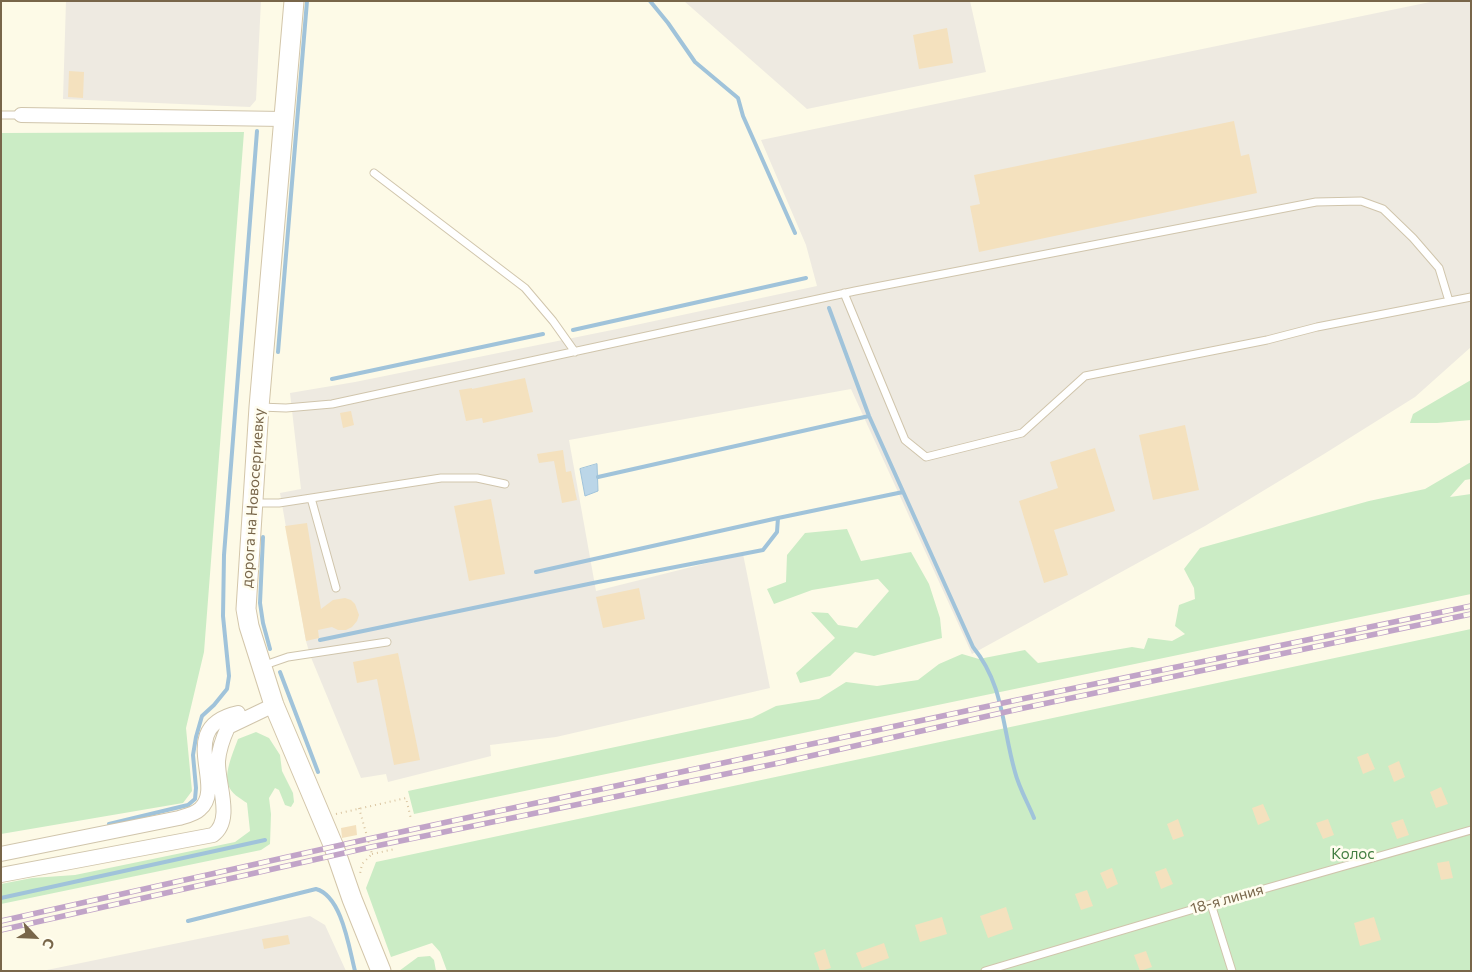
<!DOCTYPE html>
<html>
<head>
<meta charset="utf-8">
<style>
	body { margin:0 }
	#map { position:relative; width:1472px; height:972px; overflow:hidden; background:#fdfae7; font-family:Commissioner,sans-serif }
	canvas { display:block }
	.frame { position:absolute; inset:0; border:2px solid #78664a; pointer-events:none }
	.north { position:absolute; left:10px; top:912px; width:50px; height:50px; -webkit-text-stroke:4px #fffdef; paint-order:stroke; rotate:115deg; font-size:14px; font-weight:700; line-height:20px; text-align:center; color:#78664a }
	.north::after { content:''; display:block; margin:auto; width:18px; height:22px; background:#78664a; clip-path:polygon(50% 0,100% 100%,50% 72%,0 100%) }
</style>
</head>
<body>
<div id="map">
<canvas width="1472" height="972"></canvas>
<div class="frame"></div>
<div class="north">С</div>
</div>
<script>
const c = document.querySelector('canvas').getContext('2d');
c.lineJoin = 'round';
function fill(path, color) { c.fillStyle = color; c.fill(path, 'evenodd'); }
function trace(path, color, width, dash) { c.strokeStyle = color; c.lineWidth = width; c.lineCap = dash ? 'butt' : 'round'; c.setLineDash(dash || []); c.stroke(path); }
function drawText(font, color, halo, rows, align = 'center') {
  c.font = font + ' Commissioner,sans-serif'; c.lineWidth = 5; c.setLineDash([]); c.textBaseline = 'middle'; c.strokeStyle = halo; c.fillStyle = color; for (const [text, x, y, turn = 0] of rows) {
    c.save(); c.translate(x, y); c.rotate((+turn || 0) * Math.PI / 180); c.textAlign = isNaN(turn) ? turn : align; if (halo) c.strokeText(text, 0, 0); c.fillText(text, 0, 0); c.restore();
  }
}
fill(new Path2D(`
	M66,1H261L256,100L250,107L63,99Z
	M684,1H970L986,72L807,109Z
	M1435,1H1471V347L1415,397L1324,454L1205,526L972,654L851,389L569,440L596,591L743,554L770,688L556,737L490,745L491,756L388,782L386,774L361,778L310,655L306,641L280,493L301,489L290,393L355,382L617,329L817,286L806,245L761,140Z
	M310,916L325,925L346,971H42Z`), '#eeeae1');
fill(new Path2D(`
	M244,132L204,652L186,728L192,791L183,803L1,834V133Z
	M1471,380V420L1437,423H1410L1413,414Z
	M1471,462V479L1465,480L1450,497L1471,494V594L414,814L408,791L752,718L776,706L819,699L846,682L877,686L918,680L939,664L962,654L979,659L1025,650L1038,663L1132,647L1144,649L1148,638L1172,641L1185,634L1175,626L1179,605L1195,599L1194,588L1184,569L1200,548L1369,501L1425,489Z
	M847,529L861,561L911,552L929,584L940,618L942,638L874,656L855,652L830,676L800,683L796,673L835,638L811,612L828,613L838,625L857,628L889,591L878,579L812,590L774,604L767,589L786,582L787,555L805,533Z
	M1471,629V971H447L440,952L432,943L391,957L366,888L376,862Z
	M256,732L269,738L280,755L282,771L293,793L294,802L291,807L285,805L279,790L275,788L269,798L271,814L270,844L261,850L1,904V884L32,878L75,875L235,842L250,831L247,803C241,799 230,793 228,784C224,773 234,750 238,739Z
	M430,956L434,960L436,971H399L418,957Z`), '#cbecc5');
const water = new Path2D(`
	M597,464L598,491L585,496L580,469Z`);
fill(water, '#bbd6e8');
trace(water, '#a0c3da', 1);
trace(new Path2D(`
	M650,1L668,23L695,62L738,98L743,116L795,233
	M829,308L869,416L973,647C1004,685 1002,727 1015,772C1019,788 1028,803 1034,818
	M573,330L806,278
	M278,352L307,1
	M332,379L543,334
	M598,477L869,416
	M263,537L260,603L263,623L270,649
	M536,572L778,518
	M320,640L598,582L763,550L777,532L778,518L903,492
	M280,672L318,772
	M109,824L188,805L195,799L196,788L193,755L196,737L202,716L214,705L227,689L229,676L223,616L224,555L257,131
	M1,898L265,840
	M188,921L316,889C342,896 349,948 355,971`), '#a0c3da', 4);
fill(new Path2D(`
	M947,28L953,63L919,69L913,35Z
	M69,71L84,72L83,98L68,97Z
	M1234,121L1241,156L1249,154L1257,193L979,252L970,206L980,204L974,175Z
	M525,378L533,412L483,423L482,418L466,421L459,390L472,388V389Z
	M351,411L354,425L343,428L340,413Z
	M1185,425L1199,490L1153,500L1139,435Z
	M1095,448L1115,511L1054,530L1068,575L1044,583L1019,501L1058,488L1050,462Z
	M563,450L566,472L571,471L577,500L562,503L554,461L539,463L537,454Z
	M491,499L505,574L469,581L454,506Z
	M307,523L321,609L333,600L345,598L351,600L355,604L359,615L357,621L352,627L346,630H338L332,627L318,630L319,638L306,641L285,526Z
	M639,588L645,619L603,628L596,597Z
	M398,653L420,760L394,765L377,679L357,683L353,662Z
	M1368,753L1375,769L1363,774L1357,757Z
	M1399,761L1405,777L1394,782L1388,766Z
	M1441,787L1448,804L1436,808L1430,792Z
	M1263,804L1270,820L1258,825L1252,808Z
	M1178,819L1184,836L1173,840L1167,824Z
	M1328,819L1334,835L1323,839L1316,823Z
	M1403,819L1409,835L1397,839L1391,823Z
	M356,825L357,835L342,838L341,828Z
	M1449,861L1453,878L1441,880L1437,863Z
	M1112,868L1118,884L1107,889L1100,873Z
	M1166,868L1173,884L1161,889L1155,872Z
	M1087,890L1093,906L1081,910L1075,894Z
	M1006,907L1013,929L988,938L980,916Z
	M942,917L947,934L920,942L915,925Z
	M1374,917L1381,940L1360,946L1354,923Z
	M288,935L290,944L264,949L262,939Z
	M884,943L889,958L862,968L856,953Z
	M825,949L831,968L820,971L814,953Z
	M1146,951L1152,967L1140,971L1134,955Z`), '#f4e1be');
const lane = new Path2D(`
	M1,115H21
	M374,173L525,288L553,321L575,352
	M844,293L905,440L926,457L1022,433L1085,376L1267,340L1317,327L1471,297
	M260,407L286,408L332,404L855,291L1316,202L1361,201L1383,209L1413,238L1439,268L1449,301
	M311,498L336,588
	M255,503H279L441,478H477L505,484
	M262,666L288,657L387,642
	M1211,904L1232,971
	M985,971L1211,904L1471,830`);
const street = new Path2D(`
	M21,115L283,119
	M1,854L179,818C186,816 195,814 200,809C227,786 174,727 238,713
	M1,875L213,835C234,820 217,783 218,761C219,749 223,738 228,727L274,705`);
const secondary = new Path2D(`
	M294,1L259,407L246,609L249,626L274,705L334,847L352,899L381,971`);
trace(lane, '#d0c5ac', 9);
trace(street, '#d0c5ac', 16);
trace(secondary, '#d3c6aa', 21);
trace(new Path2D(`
	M359,808L372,854L362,864L360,874
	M336,814L406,798L411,819
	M372,854L395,849`), '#d9c4a0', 2, [1, 4]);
trace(lane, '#fff', 7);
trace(street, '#fff', 14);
trace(secondary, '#fff', 19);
const rail = new Path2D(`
	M1,921L368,839L1017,700L1471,606
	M1,930L371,847L779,763L1019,709L1471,614`);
trace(rail, '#c1a4c8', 5.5);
trace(rail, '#fffdef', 4, [11]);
drawText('15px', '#78664a', '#fffdef', [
	["дорога на Новосергиевку",253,498,-86],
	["18-я линия",1227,899,-16]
]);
drawText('15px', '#447f42', '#fffdef', [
	["Колос",1353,854]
]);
</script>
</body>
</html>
